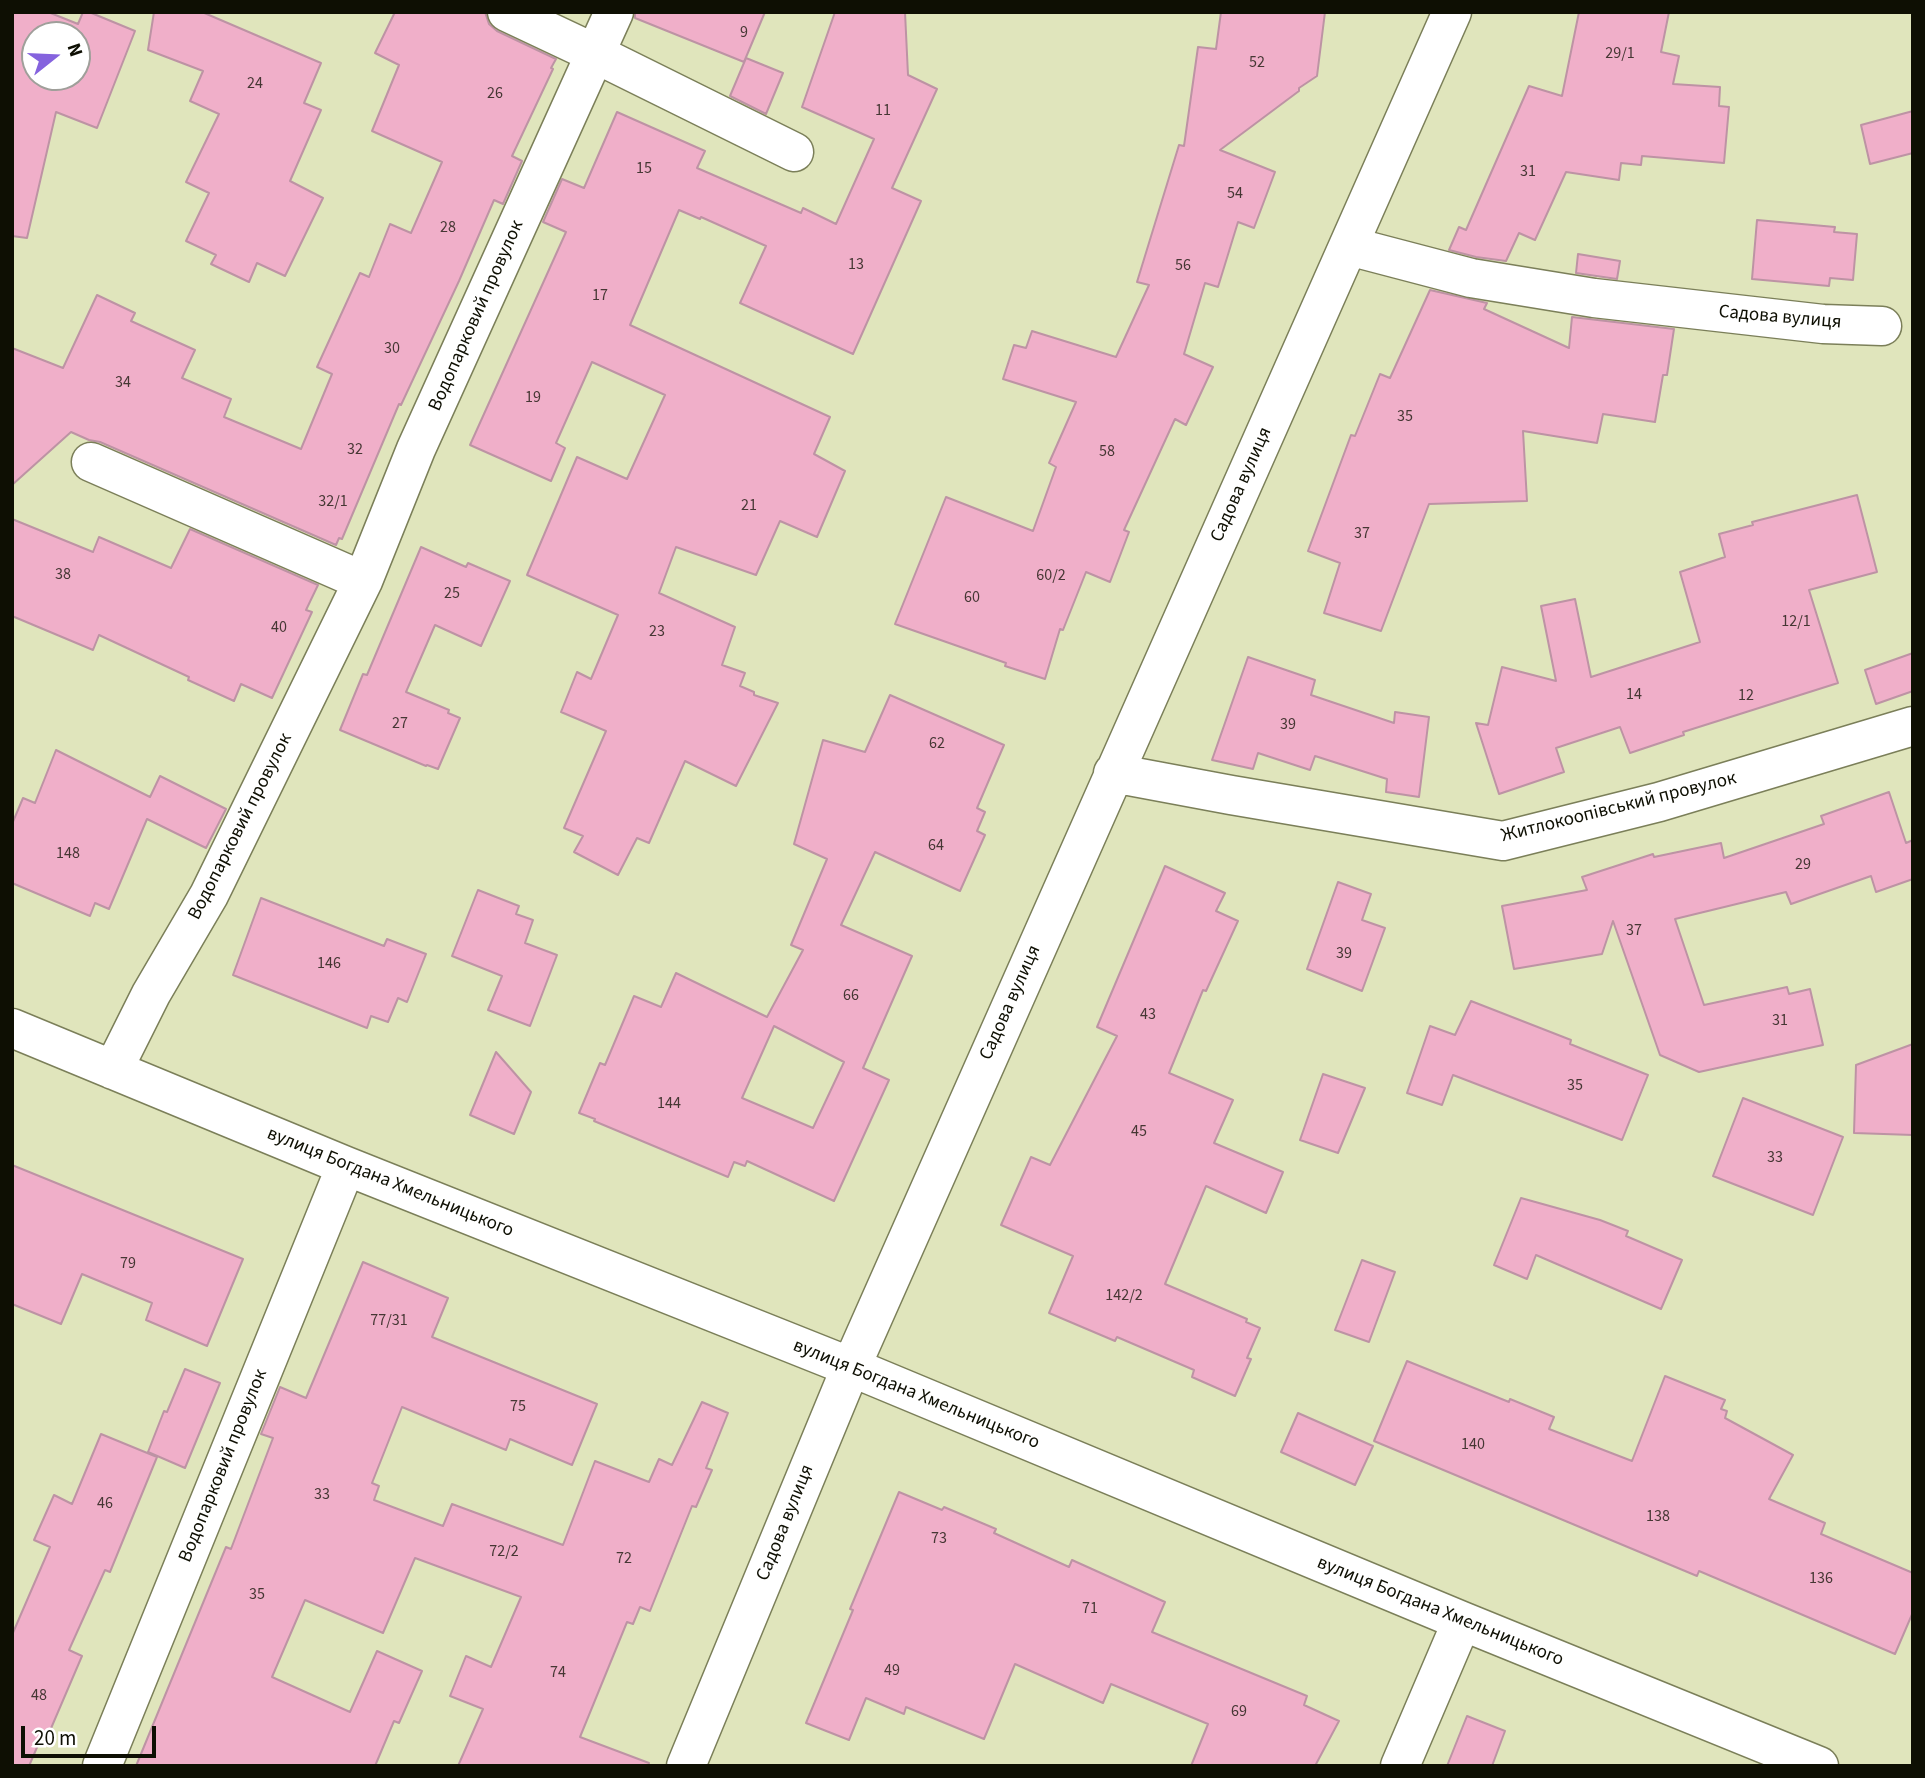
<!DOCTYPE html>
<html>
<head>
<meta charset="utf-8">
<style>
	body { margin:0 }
	#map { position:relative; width:1925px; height:1778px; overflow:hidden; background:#e0e5bc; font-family:"Source Sans 3",sans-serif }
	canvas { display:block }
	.frame { position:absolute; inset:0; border:14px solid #0e0f03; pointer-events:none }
	.north { position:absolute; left:21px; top:21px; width:70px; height:70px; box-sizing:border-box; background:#fff; border:2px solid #9f9f9a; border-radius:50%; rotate:72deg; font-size:19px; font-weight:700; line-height:28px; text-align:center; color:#0e0f03 }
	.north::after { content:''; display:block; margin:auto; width:24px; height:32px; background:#8563de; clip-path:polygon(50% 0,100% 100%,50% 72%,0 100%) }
	.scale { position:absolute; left:21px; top:1726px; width:135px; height:32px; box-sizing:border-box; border:4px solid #0e0f03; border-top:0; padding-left:9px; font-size:21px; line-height:24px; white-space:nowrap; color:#0e0f03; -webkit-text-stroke:5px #fff; paint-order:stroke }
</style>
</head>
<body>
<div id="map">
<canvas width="1925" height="1778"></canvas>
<div class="frame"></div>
<div class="north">N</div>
<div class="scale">20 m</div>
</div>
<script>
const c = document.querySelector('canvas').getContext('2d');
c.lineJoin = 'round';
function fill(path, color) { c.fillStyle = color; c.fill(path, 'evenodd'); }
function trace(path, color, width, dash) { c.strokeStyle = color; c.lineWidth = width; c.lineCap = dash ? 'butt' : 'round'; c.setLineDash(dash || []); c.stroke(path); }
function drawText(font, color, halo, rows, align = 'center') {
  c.font = font + ' "Source Sans 3",sans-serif'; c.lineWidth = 6; c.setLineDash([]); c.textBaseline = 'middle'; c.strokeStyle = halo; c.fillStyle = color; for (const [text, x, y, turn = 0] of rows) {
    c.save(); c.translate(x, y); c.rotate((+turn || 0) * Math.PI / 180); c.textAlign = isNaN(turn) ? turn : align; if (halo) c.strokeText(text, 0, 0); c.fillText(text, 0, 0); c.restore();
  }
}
const building = new Path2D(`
	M12,12H48L78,24L83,12H89L135,31L97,128L56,112L27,238L12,236ZM35,35H77V77H35Z
	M154,12H202L321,63L304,103L321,110L290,181L323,198L285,276L257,263L249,282L211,264L216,255L186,241L209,193L186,182L219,114L190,101L203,71L148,50Z
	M395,12H485L489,24L497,31L556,59L551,68L553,69L512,156L522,161L503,204L494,200L459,281L401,405L399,404L342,539L339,538L336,545L100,442L89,440L71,432L12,485V348L63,368L97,295L135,313L131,321L195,350L182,378L231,399L224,417L301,449L332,374L317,367L360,273L369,277L390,224L411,233L442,162L372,131L399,65L375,53Z
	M635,12H765L744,62L635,18Z
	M835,12H905L908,75L937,89L892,188L921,201L853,354L740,303L766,246L701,217L700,219L679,210L630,325L830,417L814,454L845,471L817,537L780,521L756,575L676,547L659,593L735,627L722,665L745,673L740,686L754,692V695L778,703L736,786L685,761L649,843L637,838L618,875L574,852L583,836L564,828L606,731L561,712L577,672L591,679L618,615L527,575L577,457L627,479L665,395L592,362L556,443L565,448L551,481L470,445L566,232L543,222L562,179L584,188L617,112L705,151L697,168L801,213L803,208L836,224L874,139L802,107Z
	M1221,12H1325L1317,76L1299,88V91L1220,150L1275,172L1254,228L1238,222L1218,287L1205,283L1184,354L1213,367L1186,425L1175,419L1124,530L1129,532L1110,582L1086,572L1063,630L1060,629L1045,679L1005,666L1006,663L895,624L946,497L1033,531L1056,467L1049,463L1076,402L1003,379L1014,345L1026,348L1032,331L1116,357L1149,285L1137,282L1179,145L1184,146L1198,47L1216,49Z
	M1579,12H1669L1661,52L1679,56L1673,84L1720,87L1719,106L1729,107L1724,163L1642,156L1641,165L1621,163L1619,180L1566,172L1535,240L1519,233L1506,261L1476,257L1449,250L1459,227L1466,230L1529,86L1562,96Z
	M746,58L783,73L766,114L730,96Z
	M1913,111V153L1870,164L1861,125Z
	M1757,220L1835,227L1834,232L1857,234L1853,280L1830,278L1829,286L1752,279Z
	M1578,254L1620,261L1617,279L1576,273Z
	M1430,290L1487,303L1484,309L1569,348L1572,317L1674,329L1667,375H1663L1655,422L1603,414L1597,443L1523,431L1527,501L1429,504L1381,631L1324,613L1340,563L1308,551L1351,435L1355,436L1380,374L1390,378Z
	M1857,495L1877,572L1809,590L1838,683L1683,732L1684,735L1630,753L1620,727L1556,748L1564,772L1499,794L1476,723L1488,725L1502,667L1556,681L1541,606L1575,599L1591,677L1700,642L1680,572L1725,557L1719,534L1753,525L1752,522Z
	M12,519L93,552L99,537L171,568L190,529L318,585L306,610L312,612L272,698L241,684L234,701L188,680L189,677L99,635L93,650L12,616Z
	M421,547L466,567L468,563L510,581L481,646L435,625L406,692L449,710L448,713L460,718L438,769L427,765L426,766L340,730L363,674L367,675Z
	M1913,653V691L1876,704L1865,670Z
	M1248,657L1315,680L1311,695L1394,723L1395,712L1429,717L1419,797L1386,792L1387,779L1315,756L1310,770L1258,753L1253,769L1212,760Z
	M890,695L1004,745L977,808L985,812L977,831L985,835L960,891L875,852L841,925L912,956L863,1068L889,1080L834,1201L747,1161L745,1166L734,1162L728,1177L594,1121L595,1119L579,1113L600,1063L605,1065L634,996L661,1007L676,973L767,1017L803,950L791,945L827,859L794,844L823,740L865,752ZM774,1026L844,1062L813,1128L742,1098Z
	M56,750L150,797L160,776L226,809L206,848L147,819L109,909L95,903L90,916L12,883V824L23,798L35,803Z
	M1889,792L1906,843L1913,840V879L1876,892L1871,876L1791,904L1786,892L1675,919L1704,1005L1787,987L1789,994L1810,989L1823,1045L1699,1072L1660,1055L1613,921L1602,954L1514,969L1502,906L1587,890L1582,877L1653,854L1654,857L1721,843L1724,858L1824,824L1821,816Z
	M1165,866L1225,893L1216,911L1238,921L1206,991L1203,990L1169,1073L1233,1100L1214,1143L1283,1172L1266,1213L1206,1186L1165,1284L1247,1319L1246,1322L1260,1328L1247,1358L1251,1359L1235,1396L1192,1377L1194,1370L1117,1337L1115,1341L1049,1313L1073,1256L1001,1225L1031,1157L1050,1165L1117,1036L1097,1027Z
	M1338,882L1371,894L1362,920L1385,928L1362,991L1307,969Z
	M478,890L519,906L516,914L533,920L525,943L557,955L530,1026L488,1010L502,976L452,956Z
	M261,898L384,946L387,939L426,954L407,1002L398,998L388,1022L371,1016L367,1028L233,975Z
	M1471,1001L1571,1040L1570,1044L1648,1075L1622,1140L1453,1075L1442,1105L1407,1093L1430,1026L1455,1035Z
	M1913,1044V1135L1854,1133L1856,1065Z
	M496,1052L531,1092L514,1134L470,1115Z
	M1323,1074L1365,1088L1338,1153L1300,1140Z
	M1743,1098L1843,1137L1813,1215L1713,1176Z
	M12,1165L243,1259L207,1346L146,1320L152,1303L82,1274L61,1324L12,1304Z
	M1521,1198L1600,1220L1628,1231L1626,1236L1682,1260L1661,1309L1536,1255L1527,1279L1494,1265Z
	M1362,1260L1395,1272L1369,1342L1335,1330Z
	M363,1262L448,1298L432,1337L597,1404L572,1465L510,1439L506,1450L402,1407L372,1483L379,1486L374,1500L443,1526L452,1504L563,1545L595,1461L649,1482L659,1459L672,1465L702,1402L728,1413L706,1468L712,1470L696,1507L692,1506L650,1611L640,1607L633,1624L627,1622L580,1737L649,1763L648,1766H458L483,1709L450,1696L466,1656L491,1667L521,1597L415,1558L383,1633L305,1600L272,1677L350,1712L377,1651L422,1671L399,1723L394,1721L375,1766H136L226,1547L231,1549L273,1438L261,1434L280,1387L306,1398Z
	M1407,1361L1509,1402L1510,1399L1554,1417L1549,1429L1632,1461L1665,1376L1725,1400L1721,1409L1727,1411L1725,1418L1793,1455L1769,1499L1825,1523L1821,1534L1913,1573V1612L1895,1654L1699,1571L1697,1576L1374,1441Z
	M185,1369L220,1383L185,1468L148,1452L164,1411L167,1412Z
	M1298,1413L1373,1446L1355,1485L1281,1452Z
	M101,1434L157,1457L110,1572L105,1570L69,1650L82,1656L46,1740L41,1738L29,1766H12V1635L50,1547L34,1540L54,1495L72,1504Z
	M899,1492L942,1510L944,1507L996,1529L994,1533L1069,1567L1072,1560L1165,1602L1152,1632L1307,1696L1304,1705L1339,1721L1315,1766H1191L1208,1724L1111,1684L1103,1703L1015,1664L984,1739L906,1707L904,1714L866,1698L849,1740L806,1723L853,1610L850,1609Z
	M1467,1716L1505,1731L1492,1766H1447Z`);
fill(building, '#f0afc9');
trace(building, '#bd93a4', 2);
const minor = new Path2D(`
	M507,12L596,54L794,152
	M1349,246L1471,278L1594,298L1823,324L1882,326
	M91,462L363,581
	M1113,773L1231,795L1503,841L1659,802L1913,726
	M12,1028L346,1166L851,1367L1462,1621L1819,1766
	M113,1070L151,994L209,895L363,581L416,449L614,12
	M102,1766L346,1166
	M686,1766L851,1367L1452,12
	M1400,1766L1462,1621`);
trace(minor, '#7b7f59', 41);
trace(minor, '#fff', 38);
drawText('16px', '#463734', null, [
	["9",744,33],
	["29/1",1620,54],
	["52",1257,63],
	["24",255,84],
	["26",495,94],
	["11",883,111],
	["15",644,169],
	["31",1528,172],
	["54",1235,194],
	["28",448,228],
	["13",856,265],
	["56",1183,266],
	["17",600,296],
	["30",392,349],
	["34",123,383],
	["19",533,398],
	["35",1405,417],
	["32",355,450],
	["58",1107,452],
	["32/1",333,502],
	["21",749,506],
	["37",1362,534],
	["38",63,575],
	["60/2",1051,576],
	["25",452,594],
	["60",972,598],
	["12/1",1796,622],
	["40",279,628],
	["23",657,632],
	["14",1634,695],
	["12",1746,696],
	["27",400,724],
	["39",1288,725],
	["62",937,744],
	["64",936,846],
	["148",68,854],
	["29",1803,865],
	["37",1634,931],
	["39",1344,954],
	["146",329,964],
	["66",851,996],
	["43",1148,1015],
	["31",1780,1021],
	["35",1575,1086],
	["144",669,1104],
	["45",1139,1132],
	["33",1775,1158],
	["79",128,1264],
	["142/2",1124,1296],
	["77/31",389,1321],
	["75",518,1407],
	["140",1473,1445],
	["33",322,1495],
	["46",105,1504],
	["138",1658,1517],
	["73",939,1539],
	["72/2",504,1552],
	["72",624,1559],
	["136",1821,1579],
	["35",257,1595],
	["71",1090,1609],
	["49",892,1671],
	["74",558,1673],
	["48",39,1696],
	["69",1239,1712]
]);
drawText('19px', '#0e0f03', '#fff', [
	["Водопарковий провулок",477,316,-66],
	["Садова вулиця",1780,318,5],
	["Садова вулиця",1242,485,-66],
	["Житлокоопівський провулок",1619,808,-14],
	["Водопарковий провулок",241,827,-63],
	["Садова вулиця",1011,1003,-66],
	["вулиця Богдана Хмельницького",390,1183,22],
	["вулиця Богдана Хмельницького",916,1395,22],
	["Водопарковий провулок",224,1466,-68],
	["Садова вулиця",786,1523,-68],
	["вулиця Богдана Хмельницького",1440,1612,22]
]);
</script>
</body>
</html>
